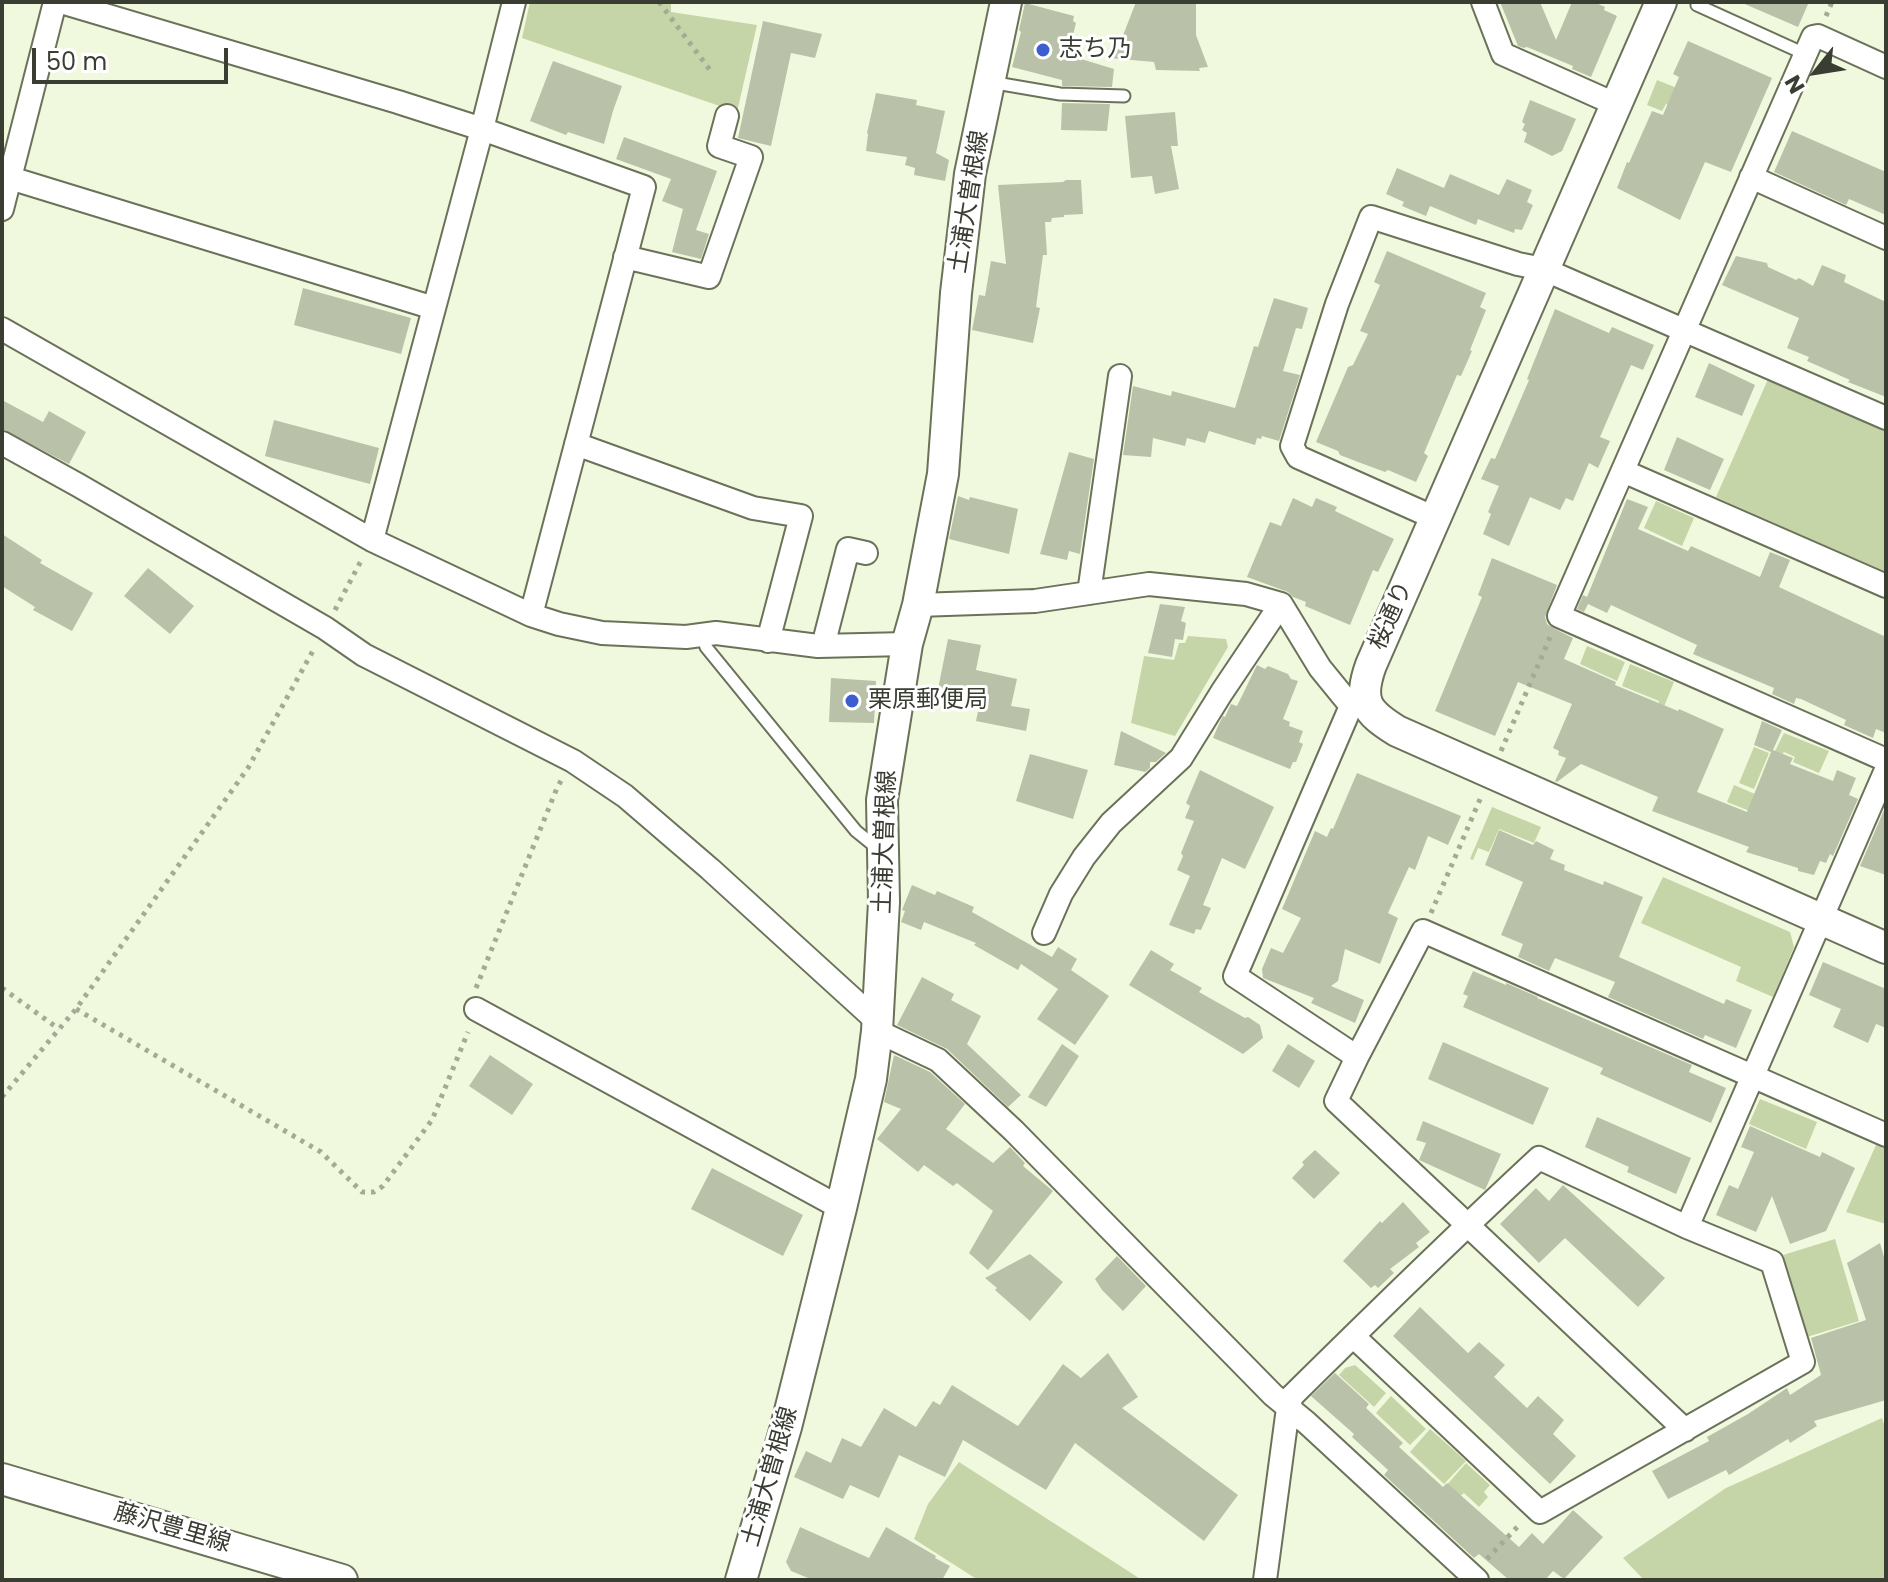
<!DOCTYPE html>
<html>
<head>
<meta charset="utf-8">
<style>
	body { margin:0 }
	#map { position:relative; width:1888px; height:1582px; overflow:hidden; background:#f0f9dd; font-family:Poppins,sans-serif }
	canvas { display:block }
	.frame { position:absolute; inset:0; border:4px solid #393d32; pointer-events:none }
	.north { position:absolute; left:1776px; top:32px; width:80px; height:80px; -webkit-text-stroke:6px #fff; paint-order:stroke; rotate:240deg; font-size:22px; font-weight:700; line-height:32px; text-align:center; color:#393d32 }
	.north::after { content:''; display:block; margin:auto; width:28px; height:36px; background:#393d32; clip-path:polygon(50% 0,100% 100%,50% 72%,0 100%) }
	.scale { position:absolute; left:32px; top:48px; width:196px; height:36px; box-sizing:border-box; border:4px solid #393d32; border-top:0; padding-left:10px; font-size:24px; line-height:28px; white-space:nowrap; color:#393d32; -webkit-text-stroke:6px #fff; paint-order:stroke }
</style>
</head>
<body>
<div id="map">
<canvas width="1888" height="1582"></canvas>
<div class="frame"></div>
<div class="north">N</div>
<div class="scale">50 m</div>
</div>
<script>
const c = document.querySelector('canvas').getContext('2d');
c.lineJoin = 'round';
function fill(path, color) { c.fillStyle = color; c.fill(path, 'evenodd'); }
function trace(path, color, width, dash) { c.strokeStyle = color; c.lineWidth = width; c.lineCap = dash ? 'butt' : 'round'; c.setLineDash(dash || []); c.stroke(path); }
function drawText(font, color, halo, rows, align = 'center') {
  c.font = font + ' Poppins,"Noto Sans JP",sans-serif'; c.lineWidth = 6; c.setLineDash([]); c.textBaseline = 'middle'; c.strokeStyle = halo; c.fillStyle = color; for (const [text, x, y, turn = 0] of rows) {
    c.save(); c.translate(x, y); c.rotate((+turn || 0) * Math.PI / 180); c.textAlign = isNaN(turn) ? turn : align; if (halo) c.strokeText(text, 0, 0); c.fillText(text, 0, 0); c.restore();
  }
}
fill(new Path2D(`
	M530,2H671V12L757,25L737,112L522,38Z
	M1657,80L1724,107L1695,116L1666,104L1662,111L1647,105Z
	M1769,377L1886,428V573L1716,497Z
	M1656,501L1694,518L1682,546L1644,528Z
	M1188,636L1226,639L1228,647L1175,736L1131,723L1144,656L1174,660L1179,643H1185Z
	M1587,646L1625,662L1617,681L1580,664Z
	M1630,664L1674,682L1663,709L1658,706L1659,701L1622,686Z
	M1784,733L1829,751L1819,773L1793,762L1795,757L1784,752L1781,756L1774,753Z
	M1754,747L1769,753L1754,789L1739,783Z
	M1734,785L1788,808L1767,818L1727,802Z
	M1492,807L1541,827L1534,843L1499,829L1489,852L1478,848L1473,860L1470,859Z
	M1663,877L1790,932L1794,947L1773,997L1736,981L1741,967L1641,923Z
	M1760,1099L1817,1122L1806,1149L1749,1124Z
	M1876,1145L1886,1149V1224L1846,1212Z
	M1835,1239L1859,1321L1807,1337L1783,1255Z
	M1355,1365L1386,1393L1374,1407L1339,1375L1345,1368Z
	M1391,1396L1426,1429L1410,1445L1376,1413Z
	M1882,1418L1886,1430V1580H1644L1623,1558L1726,1488Z
	M1430,1429L1466,1461L1444,1484L1410,1452Z
	M959,1462L1142,1580H978L914,1539L928,1504Z
	M1466,1463L1490,1485L1484,1492L1488,1497L1479,1507L1464,1493L1460,1496L1444,1488Z`), '#c5d5a7');
fill(new Path2D(`
	M1136,2H1196V35L1208,67L1199,68L1200,71L1156,70L1154,62L1110,58L1118,38H1122Z
	M1500,2H1540L1556,40L1572,2H1594L1605,7L1604,10L1617,16L1591,77L1572,69L1573,66L1527,47L1524,48L1518,46Z
	M1740,2H1809L1798,27Z
	M1025,3L1074,16L1073,21L1076,23L1068,55L1114,69L1112,87L1062,86V80L1012,67L1021,32L1019,30Z
	M763,21L822,34L815,58L791,53L771,146L738,138Z
	M1688,41L1772,78L1731,172L1705,162L1680,220L1617,188L1627,162L1629,163L1652,111L1663,115L1679,77L1673,74Z
	M553,61L622,86L613,111L604,144L568,132L566,135L530,121Z
	M876,93L917,100L916,105L945,111L936,153L949,160L945,181L914,175L915,168L905,165L907,157L866,151L868,134L867,133Z
	M1530,100L1576,119L1562,151L1552,156L1524,142L1527,133L1522,130L1525,124L1522,122Z
	M1062,103L1110,104L1107,131L1061,130Z
	M1175,112L1178,146H1171L1179,189L1155,194L1152,176L1131,178L1125,116Z
	M1792,131L1886,172V215L1849,199L1846,205L1774,172Z
	M624,137L717,171L696,230L709,234L701,259L672,252L683,209L662,201L671,179L616,159Z
	M1397,168L1444,188L1450,174L1499,195L1507,179L1532,190L1527,202L1533,205L1522,230L1515,229L1514,233L1478,219L1476,225L1430,206L1426,216L1402,206L1404,202L1386,194Z
	M1066,180H1081L1083,214L1064,215V217L1052,218L1051,222H1045L1047,255H1043L1036,307L1040,308L1033,343L972,330L979,295L985,296L991,261L1006,264L998,185L1063,182Z
	M1387,251L1486,293L1480,307L1486,310L1470,350L1472,351L1461,376L1457,375L1424,453L1428,456L1416,482L1388,470L1385,472L1358,462L1340,455L1338,451L1316,442L1348,367L1353,365L1368,334L1360,331L1380,285L1374,282Z
	M1736,256L1767,263L1768,267L1796,280L1799,278L1813,286L1822,265L1846,275L1844,282L1886,302V397L1848,382L1850,380L1807,361L1809,357L1787,348L1799,318L1722,285Z
	M303,288L411,318L401,354L294,325Z
	M1274,298L1308,308L1302,329L1296,328L1283,371L1300,375L1279,441L1262,436L1261,439L1257,438L1255,445L1209,431L1205,443L1187,438L1185,446L1153,438L1151,457L1123,455L1133,386L1171,396L1172,391L1235,408L1254,346L1258,347Z
	M1555,309L1609,333L1612,327L1654,345L1643,370L1631,365L1600,437L1610,441L1598,468L1589,463L1573,501L1566,498L1560,510L1530,497L1509,546L1483,534L1491,514L1488,512L1499,486L1481,479L1491,458L1495,459L1529,380L1527,379Z
	M1709,363L1755,385L1742,416L1695,397Z
	M2,400L43,422L49,411L86,432L69,464L2,429Z
	M274,420L379,448L370,484L265,456Z
	M1677,437L1724,459L1710,490L1664,470Z
	M1069,452L1094,459L1080,554L1069,551L1067,560L1040,554Z
	M958,496L969,500L970,497L1018,509L1009,554L949,539Z
	M1293,498L1312,507L1316,498L1337,507L1335,511L1394,539L1378,572L1373,570L1350,625L1305,606L1306,602L1293,597L1288,592L1247,577L1270,522L1281,526Z
	M1627,499L1648,507L1638,529L1688,551L1691,546L1760,577L1770,552L1790,560L1779,587L1886,637V733L1876,729L1873,738L1844,725L1846,720L1801,699L1796,698L1794,704L1772,694L1774,688L1693,654L1697,645L1611,605L1607,613L1588,604L1584,612L1577,609L1583,595L1587,597Z
	M2,534L42,560L40,563L93,593L72,631L33,610L35,607L2,586Z
	M1492,558L1557,585L1545,617L1547,624L1553,628L1573,638L1564,659L1616,682L1615,685L1678,711L1679,709L1724,729L1697,792L1747,812L1771,752L1754,745L1762,721L1782,730L1773,750L1793,758L1790,764L1833,781L1837,770L1856,778L1849,795L1858,799L1833,856L1830,854L1826,863L1820,861L1814,875L1798,871V868L1746,852L1749,847L1652,811L1658,797L1581,764L1557,782L1555,781L1566,758L1558,755L1559,751L1553,748L1572,704L1518,682L1495,736L1435,711L1482,597L1478,595Z
	M148,568L194,606L170,634L124,596Z
	M1160,604L1185,607L1181,621L1186,623L1183,640L1175,639L1172,657L1148,653Z
	M948,639L981,645L976,670L1017,679L1011,706L1030,709L1026,731L976,721L981,697L938,689Z
	M1257,665L1265,669L1268,666L1288,674L1291,679L1298,681L1283,719L1290,722L1289,726L1303,731L1299,742L1303,744L1296,762H1293L1290,769L1213,738L1218,726L1223,716L1225,717L1231,704L1237,706Z
	M831,678L876,681L874,723L829,722Z
	M1121,731L1166,753L1156,762H1150V768L1145,772L1114,765Z
	M1030,754L1088,770L1073,819L1016,801Z
	M1200,770L1274,807L1245,869L1222,858L1203,905L1211,908L1201,930L1196,929L1194,934L1169,925L1190,876L1177,870L1183,856L1181,853L1194,821L1185,818L1190,806L1186,803Z
	M1357,773L1461,816L1448,845L1428,836L1415,870L1409,867L1388,913L1398,918L1380,964L1345,949L1338,981L1331,986L1364,1000L1355,1023L1311,1003L1314,998L1263,978L1262,969L1271,948L1283,953L1301,918L1282,909L1315,831L1327,837L1331,828L1333,829Z
	M1884,810L1886,811V875L1860,866Z
	M1499,830L1533,845L1536,841L1554,850L1550,859L1565,865L1564,870L1603,885L1604,881L1643,897L1619,957L1724,1004L1726,999L1752,1010L1736,1048L1705,1035L1703,1039L1608,997L1615,982L1555,958L1549,971L1518,957L1523,944L1501,935L1523,882L1485,865Z
	M912,885L935,895L937,891L974,907L972,912L1052,957L1058,947L1077,959L1071,970L1109,996L1075,1045L1037,1019L1058,989L1021,964L1018,970L974,945L976,943L924,922L921,930L901,922L905,911L902,910Z
	M1151,950L1174,964L1170,970L1202,988L1199,992L1245,1018L1248,1017L1260,1025L1263,1038L1243,1054L1129,985Z
	M1823,962L1886,989V1028L1876,1024L1868,1043L1833,1027L1841,1009L1809,995Z
	M1473,971L1506,985V983L1538,997L1537,998L1692,1065L1689,1072L1726,1088L1711,1123L1600,1074L1603,1068L1463,1007L1468,996L1463,994Z
	M922,977L954,994L951,1000L981,1016L967,1044L1021,1095L1008,1107L947,1049L897,1025Z
	M1443,1042L1549,1088L1533,1125L1428,1079Z
	M1062,1044L1079,1056L1046,1107L1028,1097Z
	M1288,1044L1315,1061L1299,1088L1272,1071Z
	M490,1055L533,1084L512,1115L469,1086Z
	M894,1055L930,1072L965,1104L946,1129L993,1163L1010,1147L1025,1163L1023,1166L1053,1191L988,1270L969,1253L993,1211L957,1183L953,1186L924,1165L918,1172L877,1139L901,1109L884,1102Z
	M1597,1117L1691,1158L1676,1194L1627,1172L1629,1167L1585,1147Z
	M1423,1121L1501,1154L1485,1190L1419,1160L1426,1143L1416,1140Z
	M1750,1126L1820,1157L1822,1152L1855,1168L1826,1231L1790,1244L1772,1196L1756,1232L1716,1215L1729,1185L1738,1189L1754,1152L1741,1147Z
	M1315,1150L1340,1173L1314,1199L1292,1178L1304,1165L1302,1162Z
	M712,1168L803,1215L783,1256L691,1209Z
	M1563,1185L1665,1278L1638,1307L1565,1238L1539,1263L1500,1224L1536,1188L1549,1201Z
	M1403,1202L1430,1232L1416,1243L1419,1247L1390,1269L1394,1273L1378,1288L1375,1285L1371,1288L1343,1261L1380,1221L1382,1223Z
	M1880,1243L1886,1264V1400L1814,1421L1817,1426L1790,1443L1788,1439L1729,1475L1726,1470L1668,1499L1652,1471L1709,1441L1707,1437L1748,1414L1787,1388L1790,1395L1821,1375L1811,1338L1866,1320L1847,1263Z
	M1030,1254L1063,1282L1030,1321L995,1290L997,1288L985,1278Z
	M1117,1256L1146,1286L1123,1311L1102,1290L1095,1279Z
	M1420,1307L1468,1353L1479,1342L1505,1365L1494,1377L1527,1408L1538,1396L1564,1420L1553,1434L1576,1456L1550,1484L1393,1336Z
	M1108,1353L1138,1397L1122,1408L1238,1495L1204,1541L1075,1443L1046,1490L963,1440L945,1477L899,1455L879,1498L850,1485L843,1499L794,1477L806,1451L831,1463L842,1438L861,1447L884,1408L916,1427L933,1401L940,1405L952,1385L1018,1426L1063,1364L1081,1378Z
	M1335,1373L1369,1404L1366,1408L1403,1443L1399,1447L1443,1487L1447,1483L1519,1547L1532,1533L1543,1544L1573,1510L1603,1537L1564,1579L1553,1571L1545,1580H1509L1479,1554L1474,1558L1384,1475L1388,1470L1352,1437L1354,1434L1311,1396Z
	M800,1527L869,1558L886,1527L936,1556L935,1558L950,1566L942,1580H813L791,1571L786,1562Z`), '#b9c2a8');
const lane = new Path2D(`
	M1698,2L1697,5L1805,54
	M990,82L1060,94L1124,96
	M702,635L706,647L856,831L877,848`);
const street = new Path2D(`
	M61,2L398,102L482,129L644,187L531,615
	M1483,2L1503,54L1615,104
	M1886,67L1818,36L1813,37L1559,616L1886,760
	M1751,177L1886,238
	M10,178L434,308
	M2,209L55,2
	M625,257L709,277L751,157L719,146L727,116
	M2,329L372,540L531,615L559,624L602,633L686,637L716,633L818,646L907,644
	M2,443L78,485L325,628L364,655L573,761L625,796L710,869L878,1022
	M576,444L753,508L801,516L768,641
	M1623,471L1886,586
	M1435,518L1298,457L1292,446L1337,304L1371,217L1518,264L1543,269L1886,418
	M372,540L482,129L514,2
	M1089,593L1120,376
	M918,605L1035,601L1149,584L1246,594L1281,604L1320,668L1351,706
	M823,646L848,549L866,553
	M1365,700L1351,706L1235,976L1357,1057L1336,1101L1685,1430
	M1044,933L1061,894L1084,857L1111,823L1181,758L1222,692L1281,604
	M476,1009L841,1208
	M877,1031L938,1060L1014,1131L1273,1395L1307,1423L1477,1580
	M1357,1057L1423,931L1886,1135
	M1687,1227L1886,770
	M1265,1580L1288,1408L1292,1396C1373,1316 1455,1236 1539,1158L1687,1227L1772,1262L1803,1362L1540,1512L1353,1336`);
const secondary = new Path2D(`
	M1661,2L1371,665C1358,701 1366,712 1397,731L1886,948
	M2,1479L342,1580
	M741,1580L786,1427L841,1208L871,1079L877,1031L884,902L882,800L907,644L918,605L943,474L956,293L970,174L1006,2`);
trace(lane, '#6a725a', 15);
trace(street, '#6a725a', 26);
trace(secondary, '#6a725a', 34);
trace(new Path2D(`
	M659,2L713,74
	M1826,16L1832,2
	M335,610L362,559
	M1501,751L1551,635
	M1431,913L1481,797
	M2,988L59,1029
	M476,988L557,788L562,779
	M76,1009L321,1152L362,1192H374L383,1186L432,1120L468,1032
	M2,1097L76,1009L248,768L315,647
	M1487,1559L1521,1523`), '#a3aa95', 5, [4, 6]);
trace(lane, '#fff', 11);
trace(street, '#fff', 22);
trace(secondary, '#fff', 30);
for (const [x, y, r, color] of [
	[1043,50,8,"#3d5ed0"],
	[852,701,8,"#3d5ed0"]
]) { const dot = new Path2D(); dot.arc(x, y, r, 0, 2 * Math.PI); c.fillStyle = color; c.fill(dot); trace(dot, '#fff', 3); }
drawText('24px', '#393d32', '#fff', [
	["志ち乃",1059,50],
	["栗原郵便局",868,701]
], 'left');
drawText('24px', '#393d32', '#fff', [
	["土浦大曽根線",970,202,-81],
	["桜通り",1392,616,-66],
	["土浦大曽根線",886,842,-88],
	["土浦大曽根線",771,1477,-74],
	["藤沢豊里線",172,1529,16]
]);
</script>
</body>
</html>
